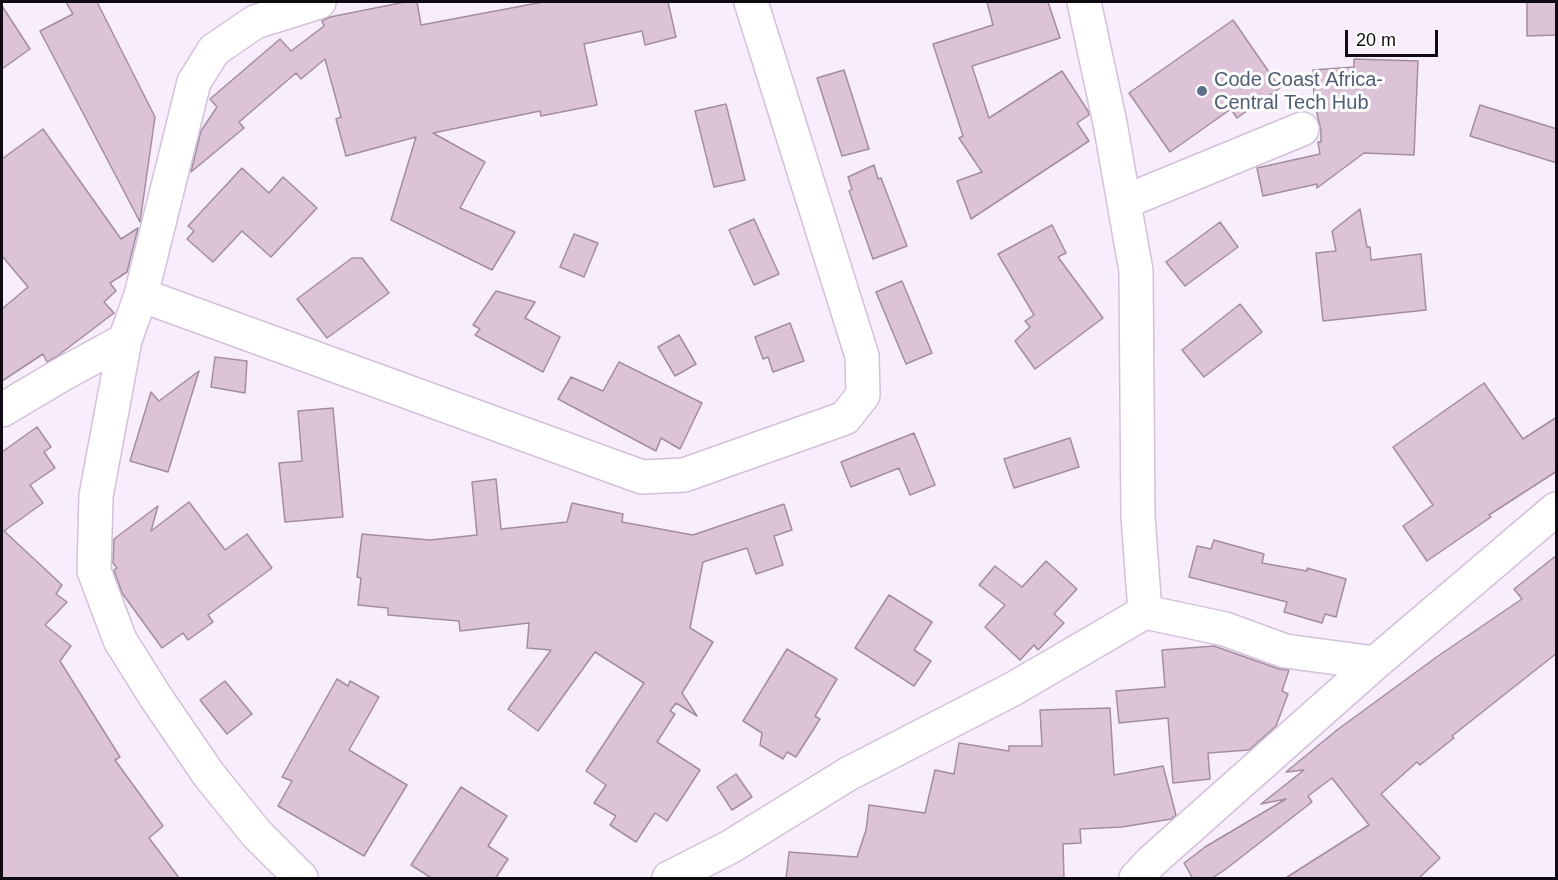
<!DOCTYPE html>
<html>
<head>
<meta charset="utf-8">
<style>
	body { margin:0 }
	#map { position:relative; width:1558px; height:880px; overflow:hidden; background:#f7edfc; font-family:Helvetica,sans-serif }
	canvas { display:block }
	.frame { position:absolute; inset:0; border:3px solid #100a12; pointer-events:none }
	.scale { position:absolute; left:1345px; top:30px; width:93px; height:27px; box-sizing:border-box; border:3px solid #100a12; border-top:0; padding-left:8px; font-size:18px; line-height:21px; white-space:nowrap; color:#100a12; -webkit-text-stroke:4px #fefefe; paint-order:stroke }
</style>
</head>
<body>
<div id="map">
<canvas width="1558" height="880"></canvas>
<div class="frame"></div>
<div class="scale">20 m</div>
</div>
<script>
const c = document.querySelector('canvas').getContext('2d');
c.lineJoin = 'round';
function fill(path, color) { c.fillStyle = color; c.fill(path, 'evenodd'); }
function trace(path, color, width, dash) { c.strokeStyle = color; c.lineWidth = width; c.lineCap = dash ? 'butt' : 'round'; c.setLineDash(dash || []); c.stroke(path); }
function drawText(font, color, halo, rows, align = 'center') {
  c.font = font + ' Helvetica,sans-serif'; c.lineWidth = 6; c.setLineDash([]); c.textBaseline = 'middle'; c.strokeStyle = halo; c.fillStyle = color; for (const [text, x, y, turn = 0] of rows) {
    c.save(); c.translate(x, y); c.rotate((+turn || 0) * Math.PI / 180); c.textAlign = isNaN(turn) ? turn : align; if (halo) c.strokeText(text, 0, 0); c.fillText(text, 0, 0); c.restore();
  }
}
const building = new Path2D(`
	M66,2H97L155,117L140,222L40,31L73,14Z
	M405,2H417L421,25L543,2H668L676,37L645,45L642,31L584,44L597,105L541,116L540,111L433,133L485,162L460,208L515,232L492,270L391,220L416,137L346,156L336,119L341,117L325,59L301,79L296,73L239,122L244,128L191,172L201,131L217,107L210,99L280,39L291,51L324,26L322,21L330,17Z
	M987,2H1048L1060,38L972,66L989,118L1062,71L1088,111L1089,115L1077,123L1089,141L971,219L957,181L982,172L959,138L963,136L933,44L993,25Z
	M1527,2H1557V35L1527,36Z
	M2,6L30,49L2,69Z
	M1233,20L1280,88L1237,118L1231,109L1170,152L1129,93Z
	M1354,59L1418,61L1414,155L1364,153L1317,188V184L1263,196L1257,168L1320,154L1318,142H1321V131L1314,100L1313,70L1354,67Z
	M844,70L869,149L842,156L817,78Z
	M726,104L745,180L714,187L695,111Z
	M1480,105L1557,129V163L1470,136Z
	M43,129L121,239L138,228L127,272L110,283L116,291L104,302L114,313L56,357L47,362L43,354L2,381V309L28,287L2,256V159Z
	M874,165L878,179L881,178L907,246L873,259L849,191L852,189L848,177Z
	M242,168L269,193L283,177L317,208L271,257L242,231L213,262L187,239L194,231L188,226Z
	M1360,209L1367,247H1370L1371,260L1421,254L1426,310L1323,321L1316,253L1336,251L1332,231Z
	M754,219L779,274L754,285L729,230Z
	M1220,222L1238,247L1185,286L1166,262Z
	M1052,225L1066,253L1058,257L1103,318L1035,369L1015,341L1030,327L1025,321L1034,315L998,254Z
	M574,234L598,243L584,277L560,267Z
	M352,258H362L389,293L327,338L297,299Z
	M902,281L932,353L906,364L876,292Z
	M496,291L535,302L525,318L560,337L543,372L475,335L480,329L473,325Z
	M1240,304L1262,332L1204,377L1182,350Z
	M790,323L804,361L773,372L768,357L763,359L755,337Z
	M679,335L696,364L675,376L658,347Z
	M215,357L247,361L245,393L211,387Z
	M619,362L702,403L680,449L661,438L656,451L558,399L571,377L603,391Z
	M199,371L168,472L130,461L151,392L159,401Z
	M1484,383L1523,439L1557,417V471L1489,515L1491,517L1427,561L1403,526L1433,505L1393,447Z
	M333,408L343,517L285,522L279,463L302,461L298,411Z
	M37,427L51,447L44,452L55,468L30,485L43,503L4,531L62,585L56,594L67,602L45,625L71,646L60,661L120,757L115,760L163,826L149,838L180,879H2V452Z
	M914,433L935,485L910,495L899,468L851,487L841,462Z
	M1070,438L1079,467L1014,488L1004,459Z
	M496,479L501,529L567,522L572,503L623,514L622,522L693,535L784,504L792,530L774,536L783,565L756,574L747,548L703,562L690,628L713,642L682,693L697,716L676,703L670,711L675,714L657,742L700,770L667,821L655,813L636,842L610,825L616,816L594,803L606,785L586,771L644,683L595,652L538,731L508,709L551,650L527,648L529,623L460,631L459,621L388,615V608L358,605L361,578L357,577L362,534L430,540L477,535L472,482Z
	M189,502L225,550L247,534L272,568L208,615L213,622L188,640L183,633L162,648L122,593L114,570L117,568L113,563L114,539L158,506L151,531Z
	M1214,540L1264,554L1262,563L1307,571V568L1346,579L1336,617L1325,614L1322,623L1284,612L1287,602L1189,577L1197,546L1211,549Z
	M1557,555V653L1452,736L1454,738L1420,765L1417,762L1381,794L1440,858L1418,879H1284L1369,825L1332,778L1308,796L1312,802L1226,869L1211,879H1193L1184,863L1205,847L1286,799L1261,804L1304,770L1286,772L1337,730L1438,656L1522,599L1514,589Z
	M1046,561L1077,589L1054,614L1064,623L1038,650L1034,645L1020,660L985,627L1005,605L979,585L995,566L1022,587Z
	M889,595L932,622L914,650L931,661L914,686L855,648Z
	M1214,646L1279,669L1289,670L1282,691L1288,694L1276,726L1249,750L1208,753L1210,779L1173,783L1168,718L1119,723L1116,691L1165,687L1162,650Z
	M787,649L837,679L815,716L820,719L796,757L787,752L783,759L760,745L762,733L743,721Z
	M337,679L348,686L350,681L379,697L349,750L407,785L364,856L278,806L292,781L282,777Z
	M225,681L252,714L227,734L200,700Z
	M1110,708L1114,775L1163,766L1176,815L1171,819L1122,827L1080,829L1081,843L1063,844L1064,879H786L789,852L857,857L866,830L869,805L925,813L935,770L954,774L959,743L1009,751V746H1042L1040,710Z
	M736,774L752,797L732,810L717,787Z
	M461,787L507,816L488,846L508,859L495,879H433L411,865Z`);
fill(building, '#dcc3d7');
trace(building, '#a48d9f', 1.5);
const minor = new Path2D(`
	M1084,2L1110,123L1136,271L1138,516L1145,612
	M1124,202L1302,129
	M141,295L642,477L684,475L845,418L863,395L862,356L751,2
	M2,410L61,375L125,340
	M301,878L256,833L209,775L155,696L120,640L94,571L96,496L125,340L141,295L194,82L214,50L255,22L319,2
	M669,878L730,847L848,774L1013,689L1145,612L1225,629L1285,651L1375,663
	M1136,878L1152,861L1375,663L1556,509`);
trace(minor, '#d2c1d9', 36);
trace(minor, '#fff', 33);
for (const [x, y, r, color] of [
	[1202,91,6,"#5c6f8a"]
]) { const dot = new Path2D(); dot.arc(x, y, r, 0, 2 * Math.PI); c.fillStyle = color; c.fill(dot); trace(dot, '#fefefe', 2); }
drawText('20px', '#4e5e75', '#fefefe', [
	["Code Coast Africa-",1214,80],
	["Central Tech Hub",1214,103]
], 'left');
</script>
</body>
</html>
